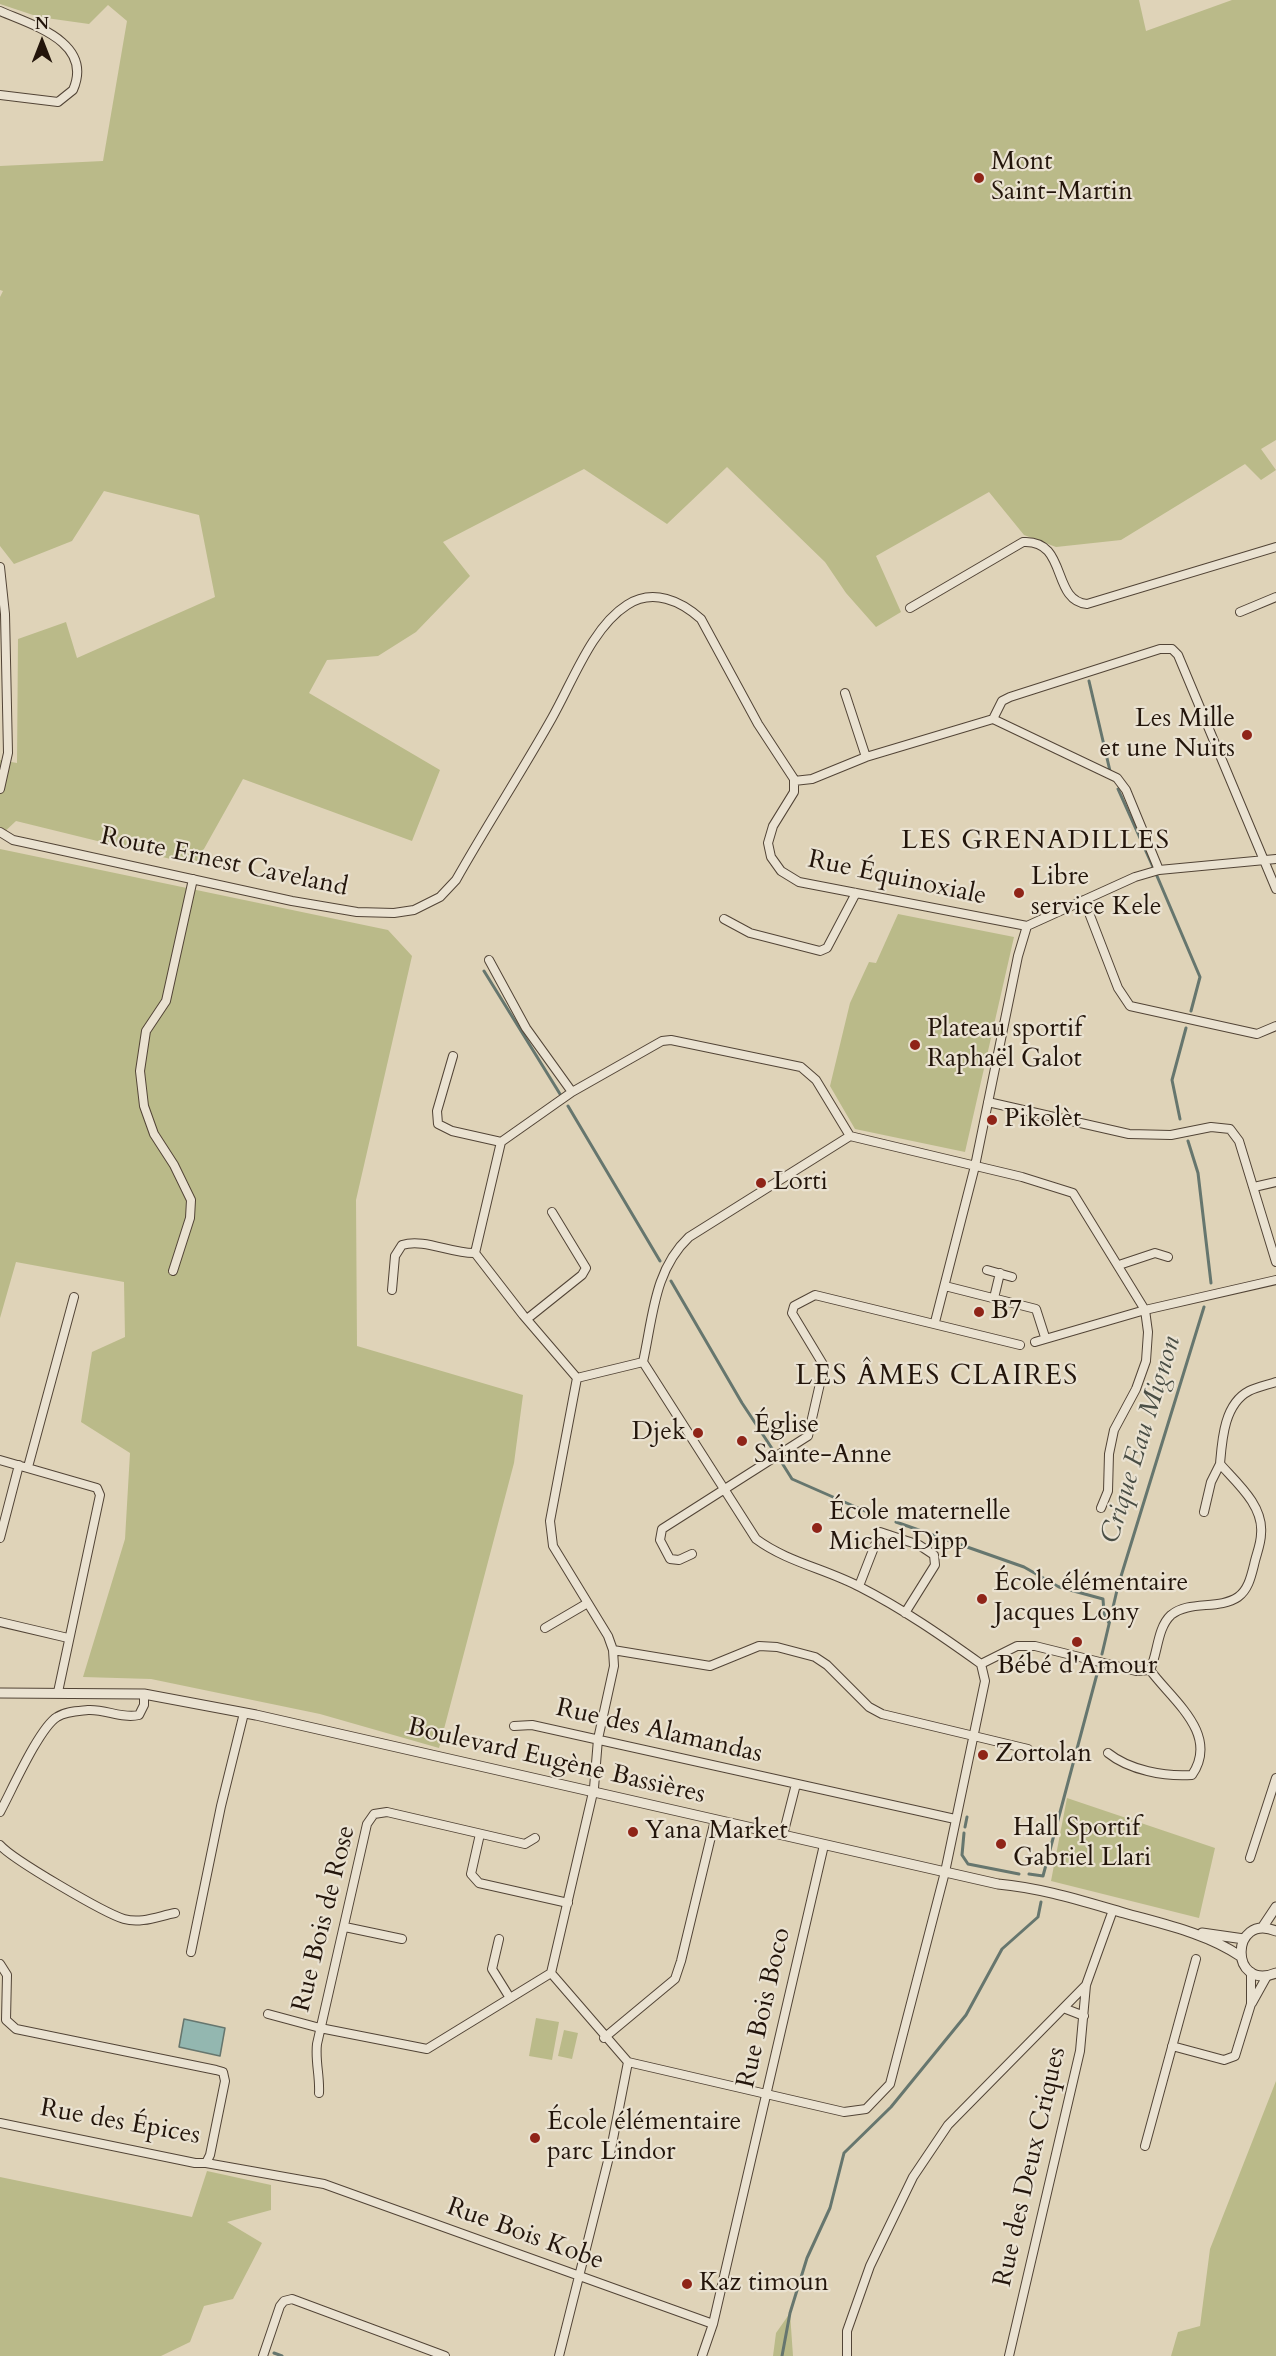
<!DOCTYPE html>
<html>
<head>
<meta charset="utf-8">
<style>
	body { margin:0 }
	#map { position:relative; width:1276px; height:2356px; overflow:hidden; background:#dfd3b8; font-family:Cardo,serif }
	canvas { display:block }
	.north { position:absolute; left:12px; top:12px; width:60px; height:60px; -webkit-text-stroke:4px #eae2d1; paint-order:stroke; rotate:0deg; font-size:16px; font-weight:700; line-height:24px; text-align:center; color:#23150b }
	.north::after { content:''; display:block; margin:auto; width:21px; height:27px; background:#23150b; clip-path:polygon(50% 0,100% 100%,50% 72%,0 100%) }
</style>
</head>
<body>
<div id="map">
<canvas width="1276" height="2356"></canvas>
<div class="north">N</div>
</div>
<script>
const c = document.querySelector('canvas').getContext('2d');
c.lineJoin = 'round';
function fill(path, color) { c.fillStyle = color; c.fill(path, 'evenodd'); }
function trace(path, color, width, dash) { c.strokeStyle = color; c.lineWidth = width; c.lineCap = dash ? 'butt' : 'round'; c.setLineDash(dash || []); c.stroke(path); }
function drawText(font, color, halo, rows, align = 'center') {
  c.font = font + ' Cardo,serif'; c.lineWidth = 4.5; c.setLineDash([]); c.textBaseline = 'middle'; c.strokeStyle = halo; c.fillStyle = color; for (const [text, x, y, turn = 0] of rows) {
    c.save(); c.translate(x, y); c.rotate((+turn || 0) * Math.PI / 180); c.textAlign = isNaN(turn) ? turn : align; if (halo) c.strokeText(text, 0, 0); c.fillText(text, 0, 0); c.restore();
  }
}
fill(new Path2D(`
	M0,0H1139L1146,31L1232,0H1276V440L1261,449L1276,470L1261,480L1245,464L1121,540L1056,547L1024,535L989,492L876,556L901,612L876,627L846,593L825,562L727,467L667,524L584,469L443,542L470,576L416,632L378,656L327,660L309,693L440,770L412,841L243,779L195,865L16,821L0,836V760L17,763L18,639L66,622L77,658L215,597L199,515L104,491L72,541L14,564L0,546V297L3,291L0,290V166L103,161L127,21L108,5L89,24L39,17L0,4Z
	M0,849L388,930L412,956L356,1200L357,1346L523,1395L514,1463L439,1748L320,1714L151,1679L83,1677L125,1539L130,1453L81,1422L92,1352L125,1337L124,1282L16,1262L0,1318Z
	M898,914L1014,937L965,1152L855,1129L830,1086L850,1003L869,962L876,963Z
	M1067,1798L1215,1848L1199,1918L1051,1881Z
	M536,2018L559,2022L552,2060L529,2056Z
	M564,2030L578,2033L572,2059L558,2056Z
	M1276,2081V2356H1171L1178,2332L1200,2326L1210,2249Z
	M207,2171L271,2185V2210L227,2222L262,2243L233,2299L204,2306L190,2342L161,2356H0V2177L192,2217Z
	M790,2313L793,2356H773L776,2333Z`), '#baba89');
const water = new Path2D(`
	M184,2019L225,2028L220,2056L179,2047Z`);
fill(water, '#93b7b0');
trace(water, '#66766e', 1.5);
trace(new Path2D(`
	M1089,681L1110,771
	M1118,789L1153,867
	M1157,876L1200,977L1191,1011
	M484,971L560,1094
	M568,1106L660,1261
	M1180,1119L1172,1080L1186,1028
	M1188,1141L1198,1173L1211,1283
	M671,1281L742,1403L775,1453
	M782,1463L792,1479L874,1515
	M896,1522L1024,1567L1059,1587L1103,1599L1104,1613L1109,1623
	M1102,1654L1118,1586L1204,1307
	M965,1827L967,1817
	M964,1833L962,1855L968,1864L1019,1874
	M1029,1874L1043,1876L1097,1674
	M274,2353L282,2356
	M782,2356L790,2313L807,2258L830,2208L844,2153L891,2107L966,2015L1002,1949L1038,1917L1041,1902`), '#66766e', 3);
const minor = new Path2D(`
	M0,11C32,25 94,42 73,90L58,102L0,95
	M0,567L5,614L8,753L0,789
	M910,608L1023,542C1068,539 1051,601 1087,604L1276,547
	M1240,612L1276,597
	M845,693L866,757
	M993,719L1002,701L1010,697L1160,649H1172L1178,655L1276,889
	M993,719L1117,778L1126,790L1159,870
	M794,781L812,779L866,757L993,719
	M0,832L13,840L27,843L292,901L357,912L394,913L414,910L440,897L456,880C487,825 521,773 552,718C572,683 592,627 627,605C653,588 681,601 701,619L758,724L794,779V792L773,826L768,843L771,857L781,871L799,882L1027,926
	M1084,900L1118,988L1130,1006L1257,1034L1276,1026
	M724,919L750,933L820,951L827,948L856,893
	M489,960L526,1028L572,1092
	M453,1056L437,1111L438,1124L452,1131L501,1142
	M988,1102L1129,1134L1171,1135L1211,1127L1230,1129L1239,1141L1276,1262
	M850,1136L1022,1177L1073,1193L1145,1310L1148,1332L1146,1361L1136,1389L1114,1430L1109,1454L1108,1491L1101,1508
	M1254,1187L1276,1182
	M1119,1265L1155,1253L1168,1257
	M987,1270L1012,1277
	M173,1271L190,1218L191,1200L174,1165L154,1134L144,1106L140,1071L146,1031L166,1001L193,879
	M945,1286L1036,1309L1045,1337
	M392,1290L395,1256L402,1245C424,1238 452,1254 475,1253
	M994,1298L1000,1273
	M527,1319L582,1275L586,1268L552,1212
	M935,1322L975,1166L1018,956L1027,926L1135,877L1159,870L1276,859
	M1035,1342L1145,1310L1276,1280
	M577,1378L523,1315L475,1253L501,1142L572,1092L662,1041L671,1040L801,1067L816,1080L850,1136
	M577,1378L643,1362
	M0,1460L97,1488L100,1495L58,1692
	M28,1467L74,1297
	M1204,1512L1211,1482L1220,1464
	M0,1538L19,1465
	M692,1554L679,1560L670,1559L660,1540L662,1529L808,1436L824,1366L792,1313L794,1306L815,1295L1020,1345
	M859,1586L880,1532L919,1545L934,1555L935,1565L905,1613
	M0,1622L68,1638
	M545,1628L586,1604
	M613,1650L710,1666L759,1646L777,1647L815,1657L827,1665L869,1707L882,1714L1028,1749
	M981,1664L1017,1646H1035L1136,1671L1150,1670C1158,1653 1157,1628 1171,1615C1189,1600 1219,1610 1238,1597C1248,1590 1251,1577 1254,1565C1256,1555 1261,1544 1261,1534C1264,1506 1237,1483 1220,1464C1222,1440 1224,1404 1249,1391C1257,1387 1267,1385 1276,1382
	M514,1726L532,1725L955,1819
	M1108,1753C1129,1770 1165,1777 1192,1775C1220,1734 1172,1700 1150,1670
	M0,1812C11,1792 39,1728 57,1717C66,1711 78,1711 88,1710C106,1709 122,1719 139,1715L144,1705V1694
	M480,1834L471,1874L479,1883L568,1903
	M783,1835L796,1784
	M0,1845C12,1859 104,1913 124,1919C141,1924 159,1916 175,1913
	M1250,1858L1276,1778
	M345,1927L402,1939
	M499,1939L492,1969L510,1998
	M191,1952L221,1806L244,1713
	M0,1964L7,1975L6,2020L16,2029L216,2070L223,2072L225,2081L210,2155L206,2163H195L0,2123
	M551,1973L628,2062L844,2112L866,2109L890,2084L945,1872L985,1681L981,1664C942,1636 903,1609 860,1587C826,1569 787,1562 756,1539L643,1362C653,1317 654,1270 689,1237L850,1136
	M551,1973L594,1788L598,1739L614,1666L613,1650L608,1636L553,1546L550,1521L577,1378
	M1252,2003L1267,1976
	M1066,2009L1084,2016
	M268,2014L320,2028L427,2049L551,1973
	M604,2038L675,1979L681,1961L715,1820
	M1172,2046L1224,2060L1235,2056L1251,2004V1972
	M319,2093C320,2076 315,2061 317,2044L367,1824L374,1814L387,1812L525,1844L535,1838
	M1145,2146L1196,1959
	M206,2163L324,2184L713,2324
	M263,2356L280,2306L284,2301L292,2299L445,2356
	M559,2356L611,2149L628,2062
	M702,2356L713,2324L824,1845
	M847,2356V2331L870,2266L913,2177L948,2125L1086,1985
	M1009,2356L1080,2051L1086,1985L1113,1910`);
const tertiary = new Path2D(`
	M0,1693L144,1694L256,1715L998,1884C1042,1888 1082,1901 1124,1913C1163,1924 1206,1933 1240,1956
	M1262,1928L1276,1907
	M1276,1931C1230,1912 1229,1992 1276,1973
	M1202,1933L1244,1939`);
trace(minor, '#524436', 10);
trace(tertiary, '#524436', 11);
trace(minor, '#eae2d1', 8);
trace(tertiary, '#eae2d1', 9);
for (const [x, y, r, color] of [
	[979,178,6,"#8f2418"],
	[1247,735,6,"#8f2418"],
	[1019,893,6,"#8f2418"],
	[915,1045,6,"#8f2418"],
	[992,1120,6,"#8f2418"],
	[761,1183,6,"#8f2418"],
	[979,1312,6,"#8f2418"],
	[698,1433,6,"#8f2418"],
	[742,1441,6,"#8f2418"],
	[817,1528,6,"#8f2418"],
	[982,1599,6,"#8f2418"],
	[1077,1642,6,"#8f2418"],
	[983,1755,6,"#8f2418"],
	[633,1832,6,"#8f2418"],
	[1001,1844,6,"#8f2418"],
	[535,2138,6,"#8f2418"],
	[687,2284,6,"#8f2418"]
]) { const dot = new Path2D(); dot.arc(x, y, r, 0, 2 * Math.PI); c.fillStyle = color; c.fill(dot); trace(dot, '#eae2d1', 2); }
drawText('26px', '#23150b', '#eae2d1', [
	["Mont",991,163],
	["Saint-Martin",991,193],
	["Les Mille",1235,720,"right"],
	["et une Nuits",1235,750,"right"],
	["Libre",1031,878],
	["service Kele",1031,908],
	["Plateau sportif",927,1030],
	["Raphaël Galot",927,1060],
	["Pikolèt",1004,1120],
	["Lorti",773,1183],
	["B7",991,1312],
	["Église",754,1426],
	["Sainte-Anne",754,1456],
	["Djek",686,1433,"right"],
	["École maternelle",829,1513],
	["Michel Dipp",829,1543],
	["École élémentaire",994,1584],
	["Jacques Lony",994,1614],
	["Bébé d'Amour",1077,1667,"center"],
	["Zortolan",995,1755],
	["Hall Sportif",1013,1829],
	["Gabriel Llari",1013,1859],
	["Yana Market",645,1832],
	["École élémentaire",547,2123],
	["parc Lindor",547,2153],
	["Kaz timoun",699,2284]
], 'left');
drawText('26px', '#23150b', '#eae2d1', [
	["Route Ernest Caveland",224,863,12],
	["Rue Équinoxiale",897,879,12],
	["Rue des Alamandas",659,1732,13],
	["Boulevard Eugène Bassières",556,1762,13],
	["Rue Bois de Rose",325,1919,-76],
	["Rue Bois Boco",765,2008,-77],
	["Rue des Épices",120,2123,10],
	["Rue des Deux Criques",1031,2167,-77],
	["Rue Bois Kobe",525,2235,20]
]);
c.letterSpacing = '1.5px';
drawText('27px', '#23150b', '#eae2d1', [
	["LES GRENADILLES",1036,842]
]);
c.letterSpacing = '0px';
drawText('italic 27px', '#4a4e45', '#eae2d1', [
	["Crique Eau Mignon",1142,1440,-73]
]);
c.letterSpacing = '1.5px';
drawText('28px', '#23150b', '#eae2d1', [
	["LES ÂMES CLAIRES",937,1378]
]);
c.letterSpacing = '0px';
</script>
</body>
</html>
